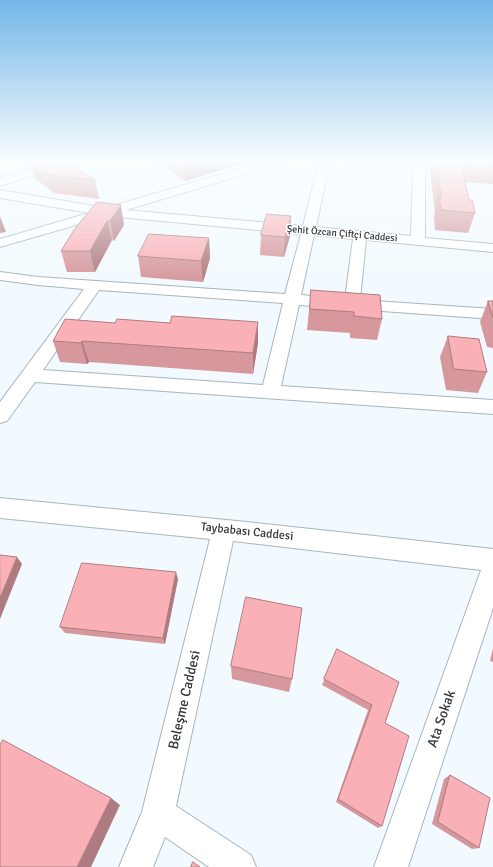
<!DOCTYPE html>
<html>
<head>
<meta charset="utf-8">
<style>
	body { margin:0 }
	canvas { display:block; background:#f2faff }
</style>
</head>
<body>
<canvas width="493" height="867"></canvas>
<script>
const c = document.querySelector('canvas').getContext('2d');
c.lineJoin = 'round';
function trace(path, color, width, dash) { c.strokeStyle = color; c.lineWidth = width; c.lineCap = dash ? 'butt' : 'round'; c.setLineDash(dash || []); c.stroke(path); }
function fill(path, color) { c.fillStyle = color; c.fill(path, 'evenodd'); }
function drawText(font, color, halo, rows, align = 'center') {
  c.font = font + ' Signika,sans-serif'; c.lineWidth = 3; c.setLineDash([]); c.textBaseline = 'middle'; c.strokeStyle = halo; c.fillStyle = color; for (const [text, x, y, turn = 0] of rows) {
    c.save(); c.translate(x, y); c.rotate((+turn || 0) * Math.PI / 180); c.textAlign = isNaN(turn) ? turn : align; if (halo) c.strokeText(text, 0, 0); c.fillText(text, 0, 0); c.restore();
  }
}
const minor = new Path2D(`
	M59,160H77L76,162L0,186V178Z
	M269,160H287L286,162L126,210L303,226L319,160H330L316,227L411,236L413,168L355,163L350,160H407L493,167V173L425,168V238L493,244V252L366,240L360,300L493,309V319L299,305L281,386L493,400V414L35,382L7,421L0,423V402L84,289L38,285L0,280V272L38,277L285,294L301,234L107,216L0,247V239L89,213L0,198V190L106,208ZM314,235L353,239L345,299L301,295ZM99,290L283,303L263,385L43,370Z
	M0,498L247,522L493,549V608L408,867H374L481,570L233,541L176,806L251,855L256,867H209L165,837L153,867H119L142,812L210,539L0,518Z`);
trace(minor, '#a8b5bd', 2);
fill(minor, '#fff');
fill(new Path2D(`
	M155,160H254L185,181Z
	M430,160H493V184L465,182L469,200L475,213L468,233L435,230L434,217L435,212L430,170L432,161Z
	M30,161L95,180L99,199L54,193L36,179Z
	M97,202L124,225L114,241L112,240L95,272H67L61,251Z
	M291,216L290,236L284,257L260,255L261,235Z
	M209,238L210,258L203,282L141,277L138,256Z
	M311,290L382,319L377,340L350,338V333L307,330Z
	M488,301H493V348L487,347L480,322Z
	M258,322V343L253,374L89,362L87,364L60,362L53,341L115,323Z
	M448,336L487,372L478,393L446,390L440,357Z
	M178,579L165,644L65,633L60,627Z
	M493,648V662L490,661Z
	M337,649L385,723L382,826L378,828L336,802L368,710L322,685Z
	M231,666L292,679L289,692L232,679Z
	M450,775L479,848L472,849L432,824L444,779Z`), '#d6989d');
fill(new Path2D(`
	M206,160H254L185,181L184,167Z
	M121,205L124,225L114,241L110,221Z
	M0,216L6,232L0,233Z
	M291,216L290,236L284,257L285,237Z
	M107,221L112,240L95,272L90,251Z
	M209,238L210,258L203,282L201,261Z
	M258,322V343L253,374V353Z
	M82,341L89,362L87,364L81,343Z
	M17,557L22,564L0,619V598Z
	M176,572L178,579L165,644L163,638Z
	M111,798L120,805L91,867H77Z`), '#ae7c80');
const building = new Path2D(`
	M66,160L95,180L49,175L30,161Z
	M175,160H206L184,167Z
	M436,160H493V165L461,163L469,200H472L475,213L441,210L439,197L441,198Z
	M97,202L121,205L110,221H107L90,251H61L74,230Z
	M267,214L291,216L285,237L261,235Z
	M149,234L209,238L201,261L138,256Z
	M311,290L380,295L382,319L354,316V312L310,309Z
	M488,301H493V317Z
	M172,316L258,322L253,353L82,341L81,343L53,341L65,319L115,323L117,319L170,323Z
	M448,336L479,339L487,372L454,369Z
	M0,555L17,557L0,598Z
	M82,563L176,572L163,638L60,627Z
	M246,597L302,608L292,679L231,666Z
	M337,649L399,682L385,723L409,736L382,826L338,799L372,705L324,679Z
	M3,740L111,798L77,867H0V745Z
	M450,775L490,798L479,848L438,822Z
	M193,862L200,867H191Z`);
fill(building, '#f9b1b7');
trace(building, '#ae7c80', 1);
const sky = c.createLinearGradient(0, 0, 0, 282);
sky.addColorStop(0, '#73b6e8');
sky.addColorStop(0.57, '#f9fdff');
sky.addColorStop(1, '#f9fdff00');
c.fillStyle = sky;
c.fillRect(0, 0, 493, 282);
drawText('10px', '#303639', '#fff', [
	["Şehit Özcan Çiftçi Caddesi",342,234,5]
]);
drawText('12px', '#303639', '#fff', [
	["Taybabası Caddesi",247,532,6]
]);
drawText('14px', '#303639', '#fff', [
	["Beleşme Caddesi",185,700,-77],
	["Ata Sokak",442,719,-71]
]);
</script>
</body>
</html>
